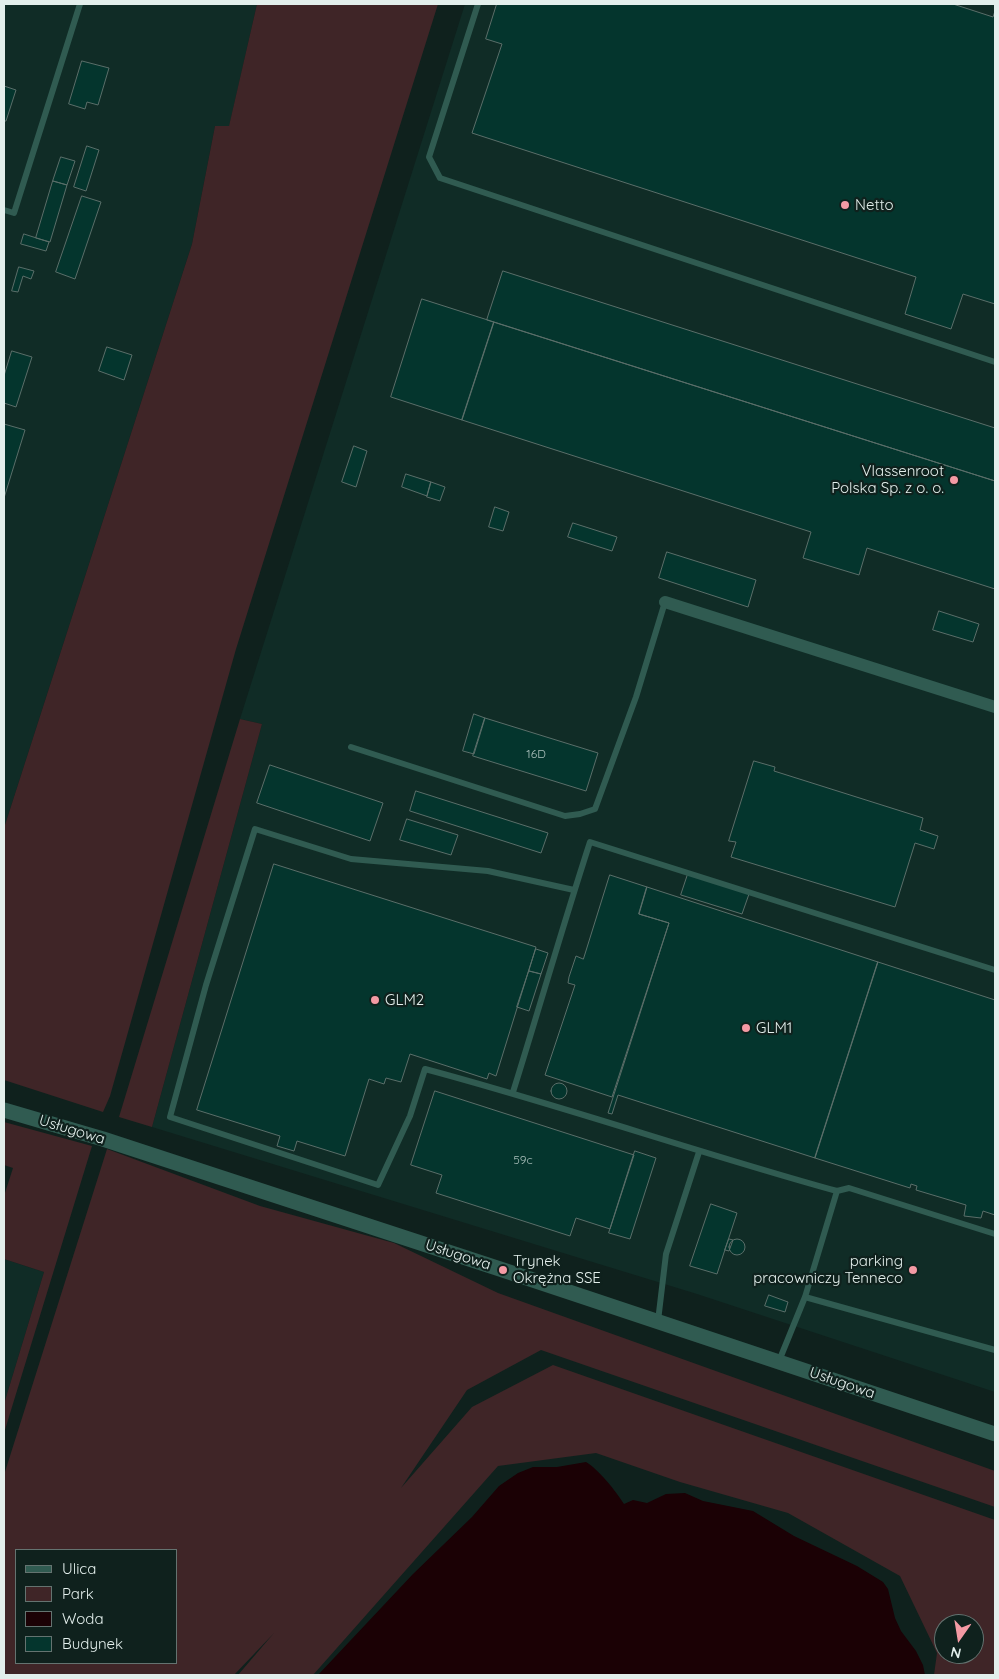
<!DOCTYPE html>
<html>
<head>
<meta charset="utf-8">
<style>
	body { margin:0 }
	#map { position:relative; width:999px; height:1679px; overflow:hidden; background:#0f211d; font-family:Quicksand,sans-serif }
	canvas { display:block }
	.frame { position:absolute; inset:0; border:5px solid #e3efec; pointer-events:none }
	.legend { position:absolute; left:15px; top:1549px; width:162px; height:115px; box-sizing:border-box; background:#0f211d; border:1px solid #647370; margin:0; padding:6px 9px; list-style:none; font-size:15px; color:#e3efec }
	.legend li { display:flex; align-items:center; gap:10px; height:25px }
	.legend b { width:25px; border:1px solid #647370 }
	.north { position:absolute; left:934px; top:1614px; width:50px; height:50px; box-sizing:border-box; background:#0f211d; border:1px solid #647370; border-radius:50%; rotate:193deg; font-size:14px; font-weight:700; line-height:20px; text-align:center; color:#e3efec }
	.north::after { content:''; display:block; margin:auto; width:18px; height:22px; background:#f49aa4; clip-path:polygon(50% 0,100% 100%,50% 72%,0 100%) }
</style>
</head>
<body>
<div id="map">
<canvas width="999" height="1679"></canvas>
<div class="frame"></div>
<ul class="legend">
<li><b style="height:6px;background:#305b51"></b>Ulica</li>
<li><b style="height:14px;background:#3f2527"></b>Park</li>
<li><b style="height:14px;background:#1b0105"></b>Woda</li>
<li><b style="height:14px;background:#04352d"></b>Budynek</li>
</ul>
<div class="north">N</div>
</div>
<script>
const c = document.querySelector('canvas').getContext('2d');
c.lineJoin = 'round';
function fill(path, color) { c.fillStyle = color; c.fill(path, 'evenodd'); }
function trace(path, color, width, dash) { c.strokeStyle = color; c.lineWidth = width; c.lineCap = dash ? 'butt' : 'round'; c.setLineDash(dash || []); c.stroke(path); }
function drawText(font, color, halo, rows, align = 'center') {
  c.font = font + ' Quicksand,sans-serif'; c.lineWidth = 4.5; c.setLineDash([]); c.textBaseline = 'middle'; c.strokeStyle = halo; c.fillStyle = color; for (const [text, x, y, turn = 0] of rows) {
    c.save(); c.translate(x, y); c.rotate((+turn || 0) * Math.PI / 180); c.textAlign = isNaN(turn) ? turn : align; if (halo) c.strokeText(text, 0, 0); c.fillText(text, 0, 0); c.restore();
  }
}
fill(new Path2D(`
	M4,4H257L229,127L215,126L192,244L4,828Z
	M465,4H995V1392L697,1294L152,1127L262,724L240,719Z
	M4,1259L44,1272L4,1404Z`), '#102c26');
fill(new Path2D(`
	M257,4H438L236,649L110,1096L103,1112L4,1080V828L192,244L215,126H229Z
	M240,719L262,724L152,1127L119,1117Z
	M4,1122L92,1146L4,1433V1404L44,1272L4,1259V1196L13,1168L4,1165Z
	M107,1149L260,1206L394,1243L498,1293L995,1471V1507L541,1350L467,1390L401,1488L472,1407L553,1365L995,1520V1675H934L937,1653L900,1576L788,1513L680,1482L596,1453L498,1466L313,1675H238L274,1633L234,1675H4V1475ZM16,1550H176V1663H16ZM944,1624H974V1654H944Z`), '#3f2527');
fill(new Path2D(`
	M586,1462C598,1469 616,1491 624,1504L633,1500L647,1503L666,1494L685,1493L703,1501L753,1511L794,1536L857,1566L883,1582L888,1589L895,1618L901,1631L916,1651L923,1665L925,1675H318L413,1574L472,1517L499,1486L518,1473L533,1467H557Z`), '#1b0105');
const building = new Path2D(`
	M497,4H953L993,17L995,11V304L963,294L951,329L905,314L916,277L472,133L502,44L486,39Z
	M82,61L109,68L98,105L87,102L85,109L69,104Z
	M4,86L16,90L6,121H4Z
	M87,146L99,150L86,191L74,187Z
	M61,157L75,161L67,185L53,181Z
	M53,181L67,185L50,242L36,238Z
	M82,196L101,202L75,279L56,272Z
	M24,234L49,242L46,251L21,244Z
	M19,267L34,271L31,279L23,276L18,292L12,291Z
	M503,271L995,428V481L487,320Z
	M422,299L494,322L462,420L391,397Z
	M494,322L995,481V589L867,548L859,575L803,558L811,532L462,420Z
	M107,347L132,355L124,380L99,371Z
	M12,351L32,357L16,407L4,403V376Z
	M4,424L25,430L4,498Z
	M354,446L367,451L356,487L342,482Z
	M406,474L431,482L427,496L402,487Z
	M431,482L445,487L440,501L427,497Z
	M495,507L509,512L503,531L489,527Z
	M573,523L617,537L612,551L568,537Z
	M667,552L756,580L748,607L659,578Z
	M939,611L979,624L973,642L933,630Z
	M474,714L485,718L474,754L463,751Z
	M485,718L598,753L586,791L473,756Z
	M754,761L775,767L774,771L923,818L920,830L938,836L934,849L915,843L895,907L731,857L736,842L729,841Z
	M270,765L383,803L370,841L257,803Z
	M416,791L548,833L541,853L410,811Z
	M407,819L458,835L451,855L400,840Z
	M274,864L536,947L496,1076L489,1073L487,1079L410,1054L401,1082L386,1078L384,1084L369,1079L345,1156L297,1141L294,1151L277,1146L280,1136L197,1110Z
	M688,874L749,894L742,914L681,895Z
	M610,875L647,887L639,914L669,923L612,1097L545,1075L575,985L568,983L569,977L576,956L583,959Z
	M647,887L878,962L815,1158L618,1095L612,1114L608,1113L669,923L639,914Z
	M536,949L548,953L541,974L529,971Z
	M878,962L995,1000V1215L983,1211L981,1218L964,1216L966,1205L916,1190L917,1186L911,1184L910,1188L815,1158Z
	M529,971L541,974L529,1011L517,1007Z
	M551 1091a8 8 0 1 1 16 0a8 8 0 1 1-16 0Z
	M435,1091L634,1155L610,1229L576,1218L570,1236L436,1193L442,1175L411,1165Z
	M635,1151L656,1158L630,1239L609,1233Z
	M711,1204L737,1213L717,1274L690,1266Z
	M729,1239L733,1240L729,1251L725,1250Z
	M729 1247a8 8 0 1 1 16 0a8 8 0 1 1-16 0Z
	M769,1295L788,1302L785,1312L765,1306Z`);
fill(building, '#04352d');
trace(building, '#5a6e69', 1);
trace(new Path2D(`
	M478,4L429,157L440,178L995,362
	M4,210L14,213L80,4
	M351,747L565,816L580,814L595,809L636,697L665,602
	M574,890L488,871L351,859L255,829L206,985L170,1117L378,1185L410,1116L425,1069C564,1106 699,1153 837,1191L849,1188L995,1234
	M513,1092C539,1009 563,925 590,842L995,970
	M805,1297L995,1350
	M658,1321L666,1254L699,1152
	M779,1361L805,1297L837,1191`), '#305b51', 6);
trace(new Path2D(`
	M665,602L995,707`), '#305b51', 12);
trace(new Path2D(`
	M4,1110L103,1139L503,1270L995,1434`), '#305b51', 15);
for (const [x, y, r, color] of [
	[845,205,5,"#f49aa4"],
	[954,480,5,"#f49aa4"],
	[375,1000,5,"#f49aa4"],
	[746,1028,5,"#f49aa4"],
	[503,1270,5,"#f49aa4"],
	[913,1270,5,"#f49aa4"]
]) { const dot = new Path2D(); dot.arc(x, y, r, 0, 2 * Math.PI); c.fillStyle = color; c.fill(dot); trace(dot, '#0f211d', 2); }
drawText('12px', '#abc0bc', null, [
	["16D",536,754],
	["59c",523,1160]
]);
drawText('15px', '#e3efec', '#0f211d', [
	["Netto",855,205],
	["Vlassenroot",944,471,"right"],
	["Polska Sp. z o. o.",944,488,"right"],
	["GLM2",385,1000],
	["GLM1",756,1028],
	["Trynek",513,1261],
	["Okrężna SSE",513,1278],
	["parking",903,1261,"right"],
	["pracowniczy Tenneco",903,1278,"right"]
], 'left');
drawText('15px', '#e3efec', '#0f211d', [
	["Usługowa",72,1130,17],
	["Usługowa",458,1255,18],
	["Usługowa",842,1383,19]
]);
</script>
</body>
</html>
